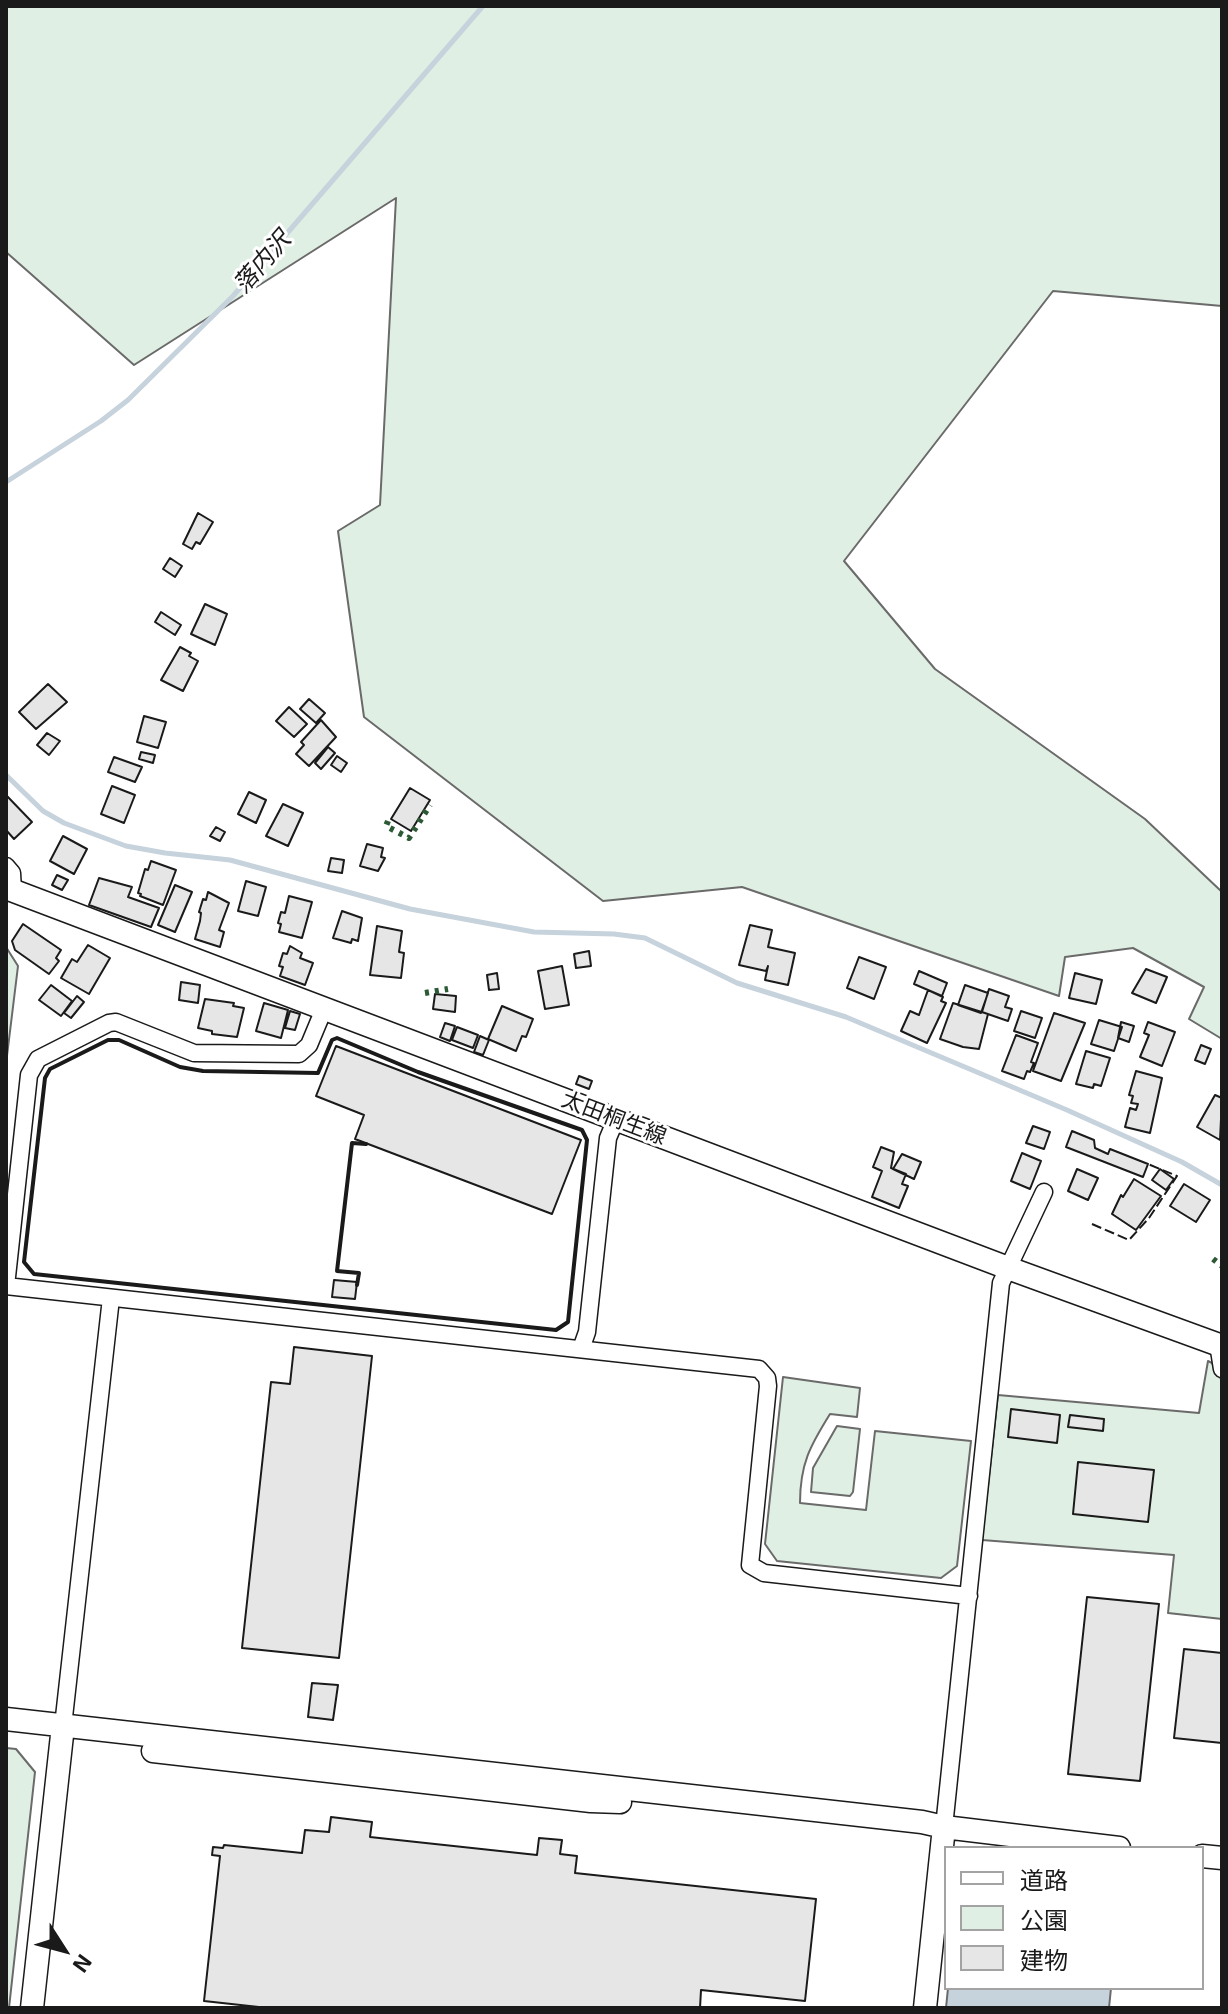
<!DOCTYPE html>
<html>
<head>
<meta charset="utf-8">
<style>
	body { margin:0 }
	#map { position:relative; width:1228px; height:2014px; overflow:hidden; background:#fff; font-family:"Exo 2","Noto Sans JP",sans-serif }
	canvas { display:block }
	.frame { position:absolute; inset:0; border:8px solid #1a1a1a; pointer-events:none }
	.legend { position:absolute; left:944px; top:1846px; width:260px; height:144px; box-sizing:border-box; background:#fff; border:2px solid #a3a3a3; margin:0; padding:10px 14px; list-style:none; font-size:24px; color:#1a1a1a }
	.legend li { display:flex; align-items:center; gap:16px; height:40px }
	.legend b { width:40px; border:2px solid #a3a3a3 }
	.north { position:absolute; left:24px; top:1910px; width:80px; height:80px; -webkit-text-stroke:6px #fff; paint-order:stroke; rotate:126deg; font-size:22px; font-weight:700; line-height:32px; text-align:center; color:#1a1a1a }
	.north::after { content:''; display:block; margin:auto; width:28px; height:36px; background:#1a1a1a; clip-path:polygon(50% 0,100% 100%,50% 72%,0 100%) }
</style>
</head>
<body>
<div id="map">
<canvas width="1228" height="2014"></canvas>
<div class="frame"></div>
<ul class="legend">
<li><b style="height:10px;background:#fff"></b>道路</li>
<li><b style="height:22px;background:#e0efe3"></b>公園</li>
<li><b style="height:22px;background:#e6e6e6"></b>建物</li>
</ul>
<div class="north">N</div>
</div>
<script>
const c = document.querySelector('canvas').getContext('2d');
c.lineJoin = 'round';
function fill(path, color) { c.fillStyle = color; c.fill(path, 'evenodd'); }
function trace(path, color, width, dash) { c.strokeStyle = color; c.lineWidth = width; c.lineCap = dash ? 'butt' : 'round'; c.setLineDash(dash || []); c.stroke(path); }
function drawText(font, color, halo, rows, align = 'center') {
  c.font = font + ' "Exo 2","Noto Sans JP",sans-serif'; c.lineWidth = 6; c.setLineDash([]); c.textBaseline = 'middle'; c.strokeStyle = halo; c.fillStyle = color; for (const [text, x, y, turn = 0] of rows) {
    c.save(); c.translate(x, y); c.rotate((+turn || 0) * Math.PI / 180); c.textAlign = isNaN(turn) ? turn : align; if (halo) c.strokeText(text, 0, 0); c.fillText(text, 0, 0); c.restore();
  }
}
const green = new Path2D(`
	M6,6H1222V306L1053,291L844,561L935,669L1145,819L1222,892V1039L1189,1019L1204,987L1133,948L1065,957L1059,996L742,887L603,901L364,717L338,531L380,505L396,198L134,365L6,252Z
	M6,947L18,966L6,1064Z
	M1208,1361L1212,1363L1222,1381V1619L1168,1613L1174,1555L982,1540L998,1395L1199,1413Z
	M783,1377L860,1388L857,1417L830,1414C810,1446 800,1464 800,1503L866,1510L875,1431L971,1441L957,1566L941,1578L777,1561L765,1544Z
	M837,1426L860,1429L853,1492L850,1496L811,1492L813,1468Z
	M6,1748L16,1749L35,1772L9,2008H6Z`);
fill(green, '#e0efe3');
trace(green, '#6a6a6a', 2);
const water = new Path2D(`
	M948,1988H1111L1109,2008H946Z`);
fill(water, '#c6d2dc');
trace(water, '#6a6a6a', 2);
trace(new Path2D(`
	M6,482L101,421L128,400L233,296L483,6
	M6,775L43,811L64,823L126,846L165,853L230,860L410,909L534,932L614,934L645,938L737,983L846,1017L1067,1110L1182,1162L1222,1185`), '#c6d2dc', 5);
const building = new Path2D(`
	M198,513L213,522L200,544L196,542L192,549L183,544Z
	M170,558L182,566L175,577L163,569Z
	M205,604L227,614L215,645L191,634Z
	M161,612L181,625L175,635L155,622Z
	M180,647L191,653L189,656L198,661L183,691L161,680Z
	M48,684L67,702L36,729L19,712Z
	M309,699L325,713L316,723L300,709Z
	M289,707L307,724L294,737L276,721Z
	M144,716L166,722L158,748L137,742Z
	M321,720L336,737L309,766L296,754L304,745L301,742Z
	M47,733L60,741L49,755L37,745Z
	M328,747L335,753L321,769L315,763Z
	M141,752L155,755L153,763L139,759Z
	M337,756L347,763L341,772L331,765Z
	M114,757L142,767L135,782L108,772Z
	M112,786L135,795L124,823L101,814Z
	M410,788L430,800L411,831L391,819Z
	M249,792L266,800L256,823L238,814Z
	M6,795L32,822L14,839L6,830Z
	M283,804L303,813L288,846L266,836Z
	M216,827L225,832L220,841L210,836Z
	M63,836L87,849L74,874L50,861Z
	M367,844L383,848L381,857L385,858L378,871L360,866Z
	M331,858L344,860L342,873L328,871Z
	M151,861L176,870L163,905L140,896L141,894L138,893L145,869L148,870Z
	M57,875L68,880L62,890L52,885Z
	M99,878L132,887L128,897L159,908L151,927L89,905Z
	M246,881L266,887L258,916L238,911Z
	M175,885L192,892L175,932L158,925Z
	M208,892L229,903L219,930L224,932L220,947L195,939L200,921L201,913L199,912L203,899L206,900Z
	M289,896L312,902L302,938L279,932L281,924L278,923L281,912L285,913Z
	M342,911L362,918L358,941L352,939L351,943L333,938Z
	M23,924L61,950L56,958L59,961L49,974L15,950L12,941Z
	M750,925L772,930L768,947L795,953L788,985L765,980L768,966L766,971L739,965Z
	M377,926L402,931L399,952L404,953L401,978L370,975Z
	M88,945L110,958L89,994L61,978L72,959L77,962Z
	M290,946L302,953L300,958L313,963L305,985L280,976L283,967L279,966L283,953L287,954Z
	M589,951L591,966L576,968L574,954Z
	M859,957L886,967L874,999L847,988Z
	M562,966L569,1005L545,1009L538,971Z
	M1146,969L1167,977L1156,1003L1132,993Z
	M919,971L947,983L942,996L914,984Z
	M497,973L499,989L489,990L487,975Z
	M1075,973L1102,980L1096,1004L1069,998Z
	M181,982L200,985L198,1003L179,1000Z
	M51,985L72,1001L61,1016L39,1000Z
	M965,985L988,993L981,1013L958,1005Z
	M989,989L1009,996L1005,1007L1012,1009L1008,1021L982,1012Z
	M928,990L943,997L941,1001L946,1003L927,1043L901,1031L910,1011L919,1015Z
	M435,994L456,996L455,1012L433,1009Z
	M77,996L84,1002L71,1018L64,1013Z
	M205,999L234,1003L233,1006L244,1008L237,1037L212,1034V1031L198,1028Z
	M264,1003L288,1010L281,1038L256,1031Z
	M953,1003L988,1014L979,1049L963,1047L940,1039Z
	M502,1006L533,1019L526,1037L522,1036L516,1051L488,1039Z
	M290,1011L300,1014L295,1030L285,1028Z
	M1021,1011L1042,1018L1035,1038L1014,1031Z
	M1054,1013L1085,1023L1061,1081L1033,1071Z
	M1099,1020L1122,1027L1114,1051L1091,1044Z
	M1121,1022L1134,1026L1129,1042L1118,1038Z
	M1148,1022L1175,1032L1162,1066L1140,1057L1149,1035L1144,1033Z
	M445,1023L455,1026L450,1041L440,1037Z
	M457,1027L478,1035L473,1048L452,1040Z
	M1016,1035L1038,1043L1031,1062L1034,1063L1030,1072L1027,1071L1024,1079L1002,1071Z
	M480,1036L489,1040L483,1055L474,1052Z
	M1201,1045L1211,1049L1205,1064L1195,1060Z
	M336,1046L581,1140L552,1214L355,1139L364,1115L316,1096Z
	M1086,1051L1110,1058L1101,1086L1094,1084L1093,1088L1076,1084Z
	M1136,1071L1162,1078L1150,1133L1125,1127L1130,1108L1136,1110L1138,1104L1131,1103L1133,1096L1129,1095Z
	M579,1076L592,1081L589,1089L576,1084Z
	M1215,1095L1222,1098L1220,1140L1197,1127Z
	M1033,1126L1050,1132L1044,1149L1026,1143Z
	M1072,1131L1094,1140L1095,1148L1108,1154L1110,1149L1148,1164L1143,1177L1066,1147Z
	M881,1147L894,1152L891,1168L906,1174L902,1184L908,1186L899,1208L872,1197L882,1171L873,1167Z
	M1022,1153L1041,1161L1030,1189L1011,1181Z
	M902,1154L921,1162L914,1179L893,1169Z
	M1077,1169L1098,1178L1088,1200L1068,1191Z
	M1160,1169L1174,1179L1166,1190L1152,1180Z
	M1134,1179L1161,1196L1136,1230L1112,1214L1121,1195L1123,1197Z
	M1184,1184L1210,1200L1196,1222L1170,1206Z
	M334,1280L357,1282L355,1299L332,1297Z
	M294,1347L372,1356L339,1658L242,1648L271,1382L290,1384Z
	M1011,1409L1060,1415L1057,1443L1008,1437Z
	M1070,1415L1104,1419L1103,1431L1068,1427Z
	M1078,1462L1154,1470L1148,1522L1073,1514Z
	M1087,1597L1159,1604L1140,1781L1068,1774Z
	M1184,1649L1222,1653V1743L1174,1738Z
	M312,1683L338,1685L333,1720L308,1717Z
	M331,1817L372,1822L370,1837L537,1855L539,1838L562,1840L560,1854L577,1856L575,1873L816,1899L805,2001L701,1990L700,2008H268L204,2001L220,1856L212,1855L213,1847L223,1848L224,1845L302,1853L305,1830L329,1832Z`);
fill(building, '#e6e6e6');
trace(building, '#1a1a1a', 2);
const street = new Path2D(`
	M6,866L12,873L13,891
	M6,1286L759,1369L767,1378L768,1386L750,1565L764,1573L969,1596
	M6,1286L29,1075L38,1059L109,1023L116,1022L194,1053L299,1054L309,1045L324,1009
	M1218,1344L1222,1369
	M581,1349L587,1332L608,1138L616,1119
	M63,1726L111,1298
	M944,1827L1001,1283L1044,1192`);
const secondary = new Path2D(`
	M6,888L1008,1268L1222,1346
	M6,1719L922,1822L944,1827L1119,1848
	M153,1751L591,1801L620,1802
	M1202,1856L1222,1858
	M32,2008L63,1726
	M925,2008L944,1827`);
trace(street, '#1a1a1a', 19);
trace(secondary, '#1a1a1a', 25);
trace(street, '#fff', 16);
trace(secondary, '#fff', 22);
trace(new Path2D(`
	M388,821L386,826L409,838L430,805
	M425,993L448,989
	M1213,1259L1222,1266`), '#2b5a34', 6, [4, 6]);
trace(new Path2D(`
	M1092,1224L1129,1240L1149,1218L1177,1176L1148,1164`), '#1a1a1a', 2, [10, 4]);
trace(new Path2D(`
	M337,1038L418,1072L582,1130L587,1140L568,1322L556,1330L34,1274L24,1262L45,1078L50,1069L108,1040H119L180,1067L203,1071L318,1073L332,1040Z
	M357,1285L359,1273L337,1271L352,1143L366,1144`), '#1a1a1a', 4);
drawText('22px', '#1a1a1a', '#fff', [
	["太田桐生線",614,1118,21]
]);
drawText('italic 24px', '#1a1a1a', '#fff', [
	["落内沢",262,262,-49]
]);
</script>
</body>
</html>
